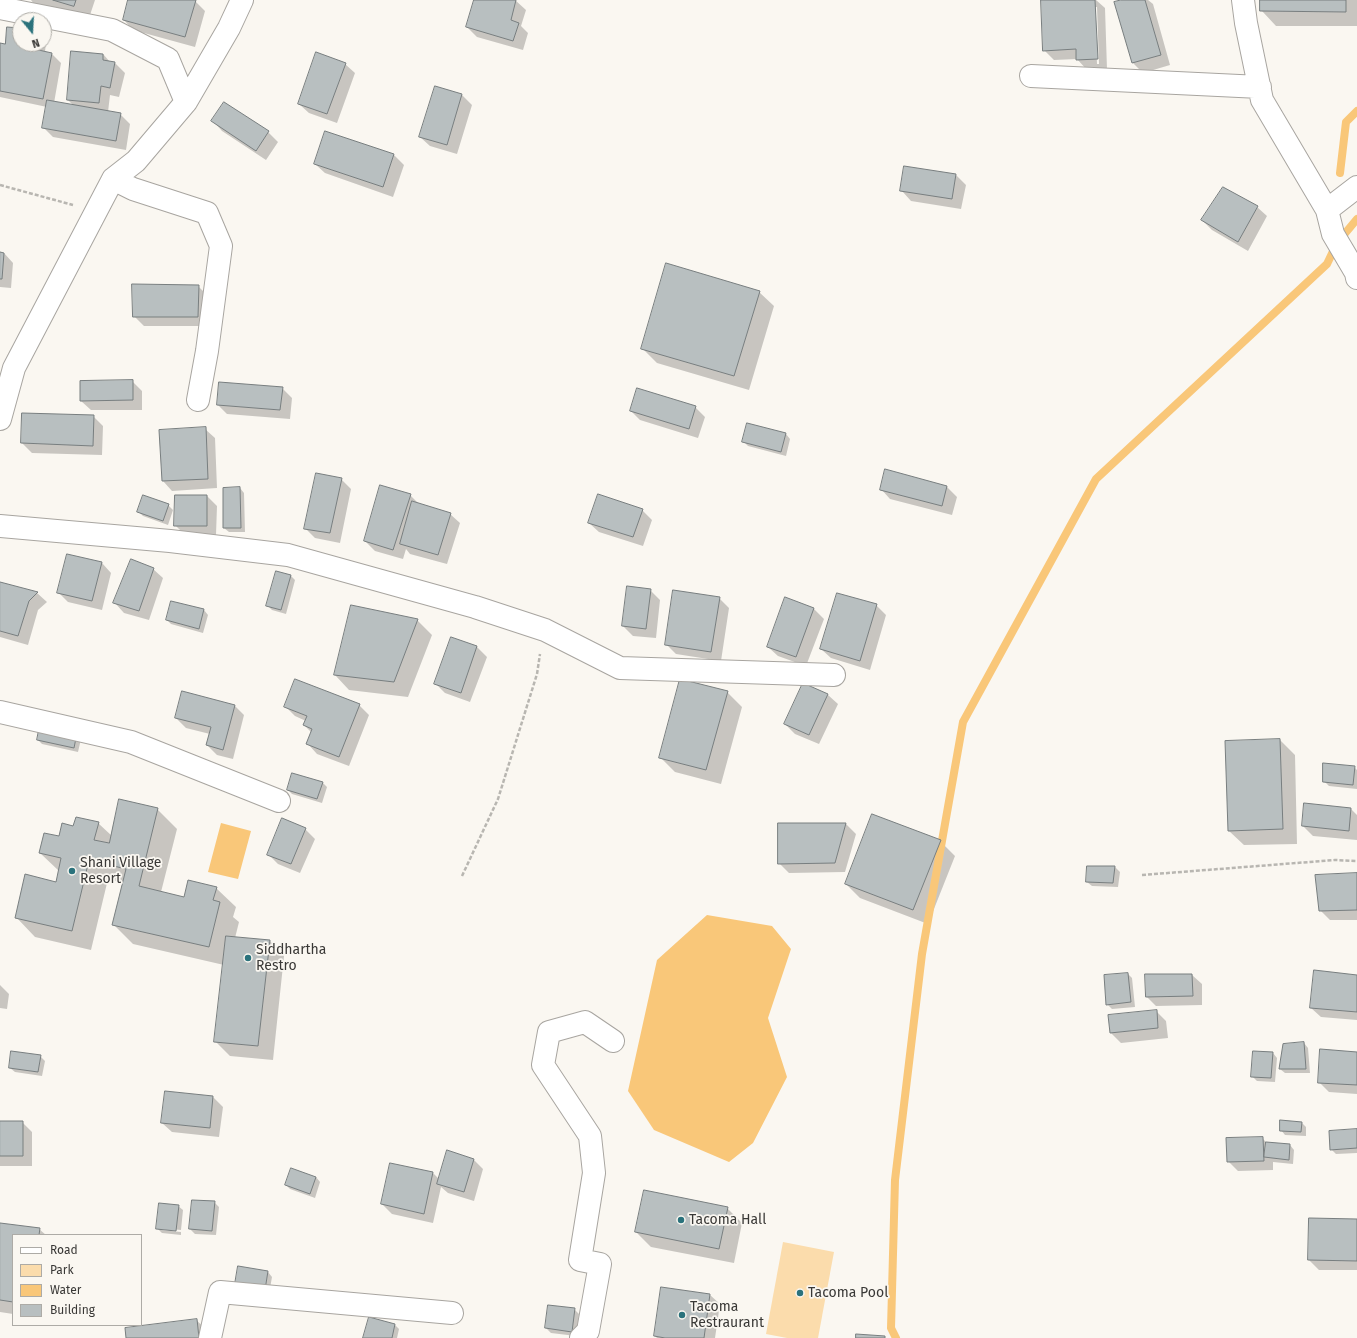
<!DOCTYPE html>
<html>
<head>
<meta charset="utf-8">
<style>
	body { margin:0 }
	#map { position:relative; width:1357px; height:1338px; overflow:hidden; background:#faf7f1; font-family:"Fira Sans",sans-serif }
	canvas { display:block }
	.legend { position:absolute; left:12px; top:1234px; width:130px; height:92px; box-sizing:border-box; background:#faf7f1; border:1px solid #adaba6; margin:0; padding:5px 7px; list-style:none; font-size:12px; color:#393836 }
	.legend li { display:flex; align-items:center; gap:8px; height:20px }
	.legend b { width:20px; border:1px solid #adaba6 }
	.north { position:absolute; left:12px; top:12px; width:40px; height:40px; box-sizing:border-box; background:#faf7f1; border:1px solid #adaba6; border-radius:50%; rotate:162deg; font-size:11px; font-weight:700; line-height:16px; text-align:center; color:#393836 }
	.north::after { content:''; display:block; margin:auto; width:14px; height:18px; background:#2a727c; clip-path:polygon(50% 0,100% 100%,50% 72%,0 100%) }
</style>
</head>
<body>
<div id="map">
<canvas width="1357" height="1338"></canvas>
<ul class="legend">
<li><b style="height:5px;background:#fff"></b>Road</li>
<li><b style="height:11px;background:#fbdcac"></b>Park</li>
<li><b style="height:11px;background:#f9c779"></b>Water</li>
<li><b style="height:11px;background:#b8bfc0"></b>Building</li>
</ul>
<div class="north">N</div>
</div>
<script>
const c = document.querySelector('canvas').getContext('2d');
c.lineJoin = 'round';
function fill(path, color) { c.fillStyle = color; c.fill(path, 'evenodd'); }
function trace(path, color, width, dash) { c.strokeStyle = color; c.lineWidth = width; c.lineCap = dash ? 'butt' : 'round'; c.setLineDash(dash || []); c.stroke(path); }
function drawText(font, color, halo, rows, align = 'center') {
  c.font = font + ' "Fira Sans",sans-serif'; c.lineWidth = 3.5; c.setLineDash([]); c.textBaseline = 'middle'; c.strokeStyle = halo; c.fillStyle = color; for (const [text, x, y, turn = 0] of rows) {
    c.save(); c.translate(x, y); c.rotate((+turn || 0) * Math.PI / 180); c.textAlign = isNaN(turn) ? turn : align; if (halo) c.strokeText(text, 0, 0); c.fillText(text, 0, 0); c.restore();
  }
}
fill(new Path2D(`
	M783,1242L834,1252L818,1338H787L766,1334Z`), '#fbdcac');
fill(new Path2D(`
	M221,823L251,831L238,879L208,872Z
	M707,915L772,926L791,949L768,1018L787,1077L753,1143L729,1162L654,1130L628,1091L657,960Z`), '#f9c779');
fill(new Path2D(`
	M31,0H95L88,21L34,4Z
	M129,0H190L195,1L205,11L195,47L133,30L124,20Z
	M475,0H515L526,10L521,26L528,33L523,50L477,37L467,27Z
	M1059,0H1096L1105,8L1107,69L1087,70L1077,59L1054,60L1044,50ZM1095,7H1097L1099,64H1097Z
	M1124,0H1148L1153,4L1170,65L1143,73L1133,63L1115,3Z
	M1261,0H1357V26H1276L1262,11Z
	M20,29V44H44V39L46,42L45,52L52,54L61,63L54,103L74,106L68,100L103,54L110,62L115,63L125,73L119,97L110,95L108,112L120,114L130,124L126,150L53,137L43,127L47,107L0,97V45H6Z
	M345,64L355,73L337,123L309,113L299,104Z
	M462,95L472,105L457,154L430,146L420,137Z
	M225,103L268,132L278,142L266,160L222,131L213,121Z
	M326,132L394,155L404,165L393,197L325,173L315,164Z
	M956,175L966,185L961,209L911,201L902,191Z
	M1257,207L1267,216L1248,251L1212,230L1202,220Z
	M0,253H4L13,263L11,288L0,287Z
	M198,286L208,296L207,326H144L134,316Z
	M759,292L774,306L749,390L657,363L642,348Z
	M132,381L142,391V410H91L81,401Z
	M282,388L292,398L290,419L227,414L218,405Z
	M695,407L705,417L698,438L640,420L631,411Z
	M93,416L103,426L102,455L32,453L22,443Z
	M205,429L215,438L217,488L172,491L163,481Z
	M786,434L790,439L786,456L748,446L744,442Z
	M885,471L947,487L957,497L952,515L890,499L881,489Z
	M341,479L351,489L340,543L315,538L305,528Z
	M240,488L244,493L245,532H229L224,528Z
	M410,495L419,504L450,514L460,523L447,564L410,554L406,549L403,559L375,551L365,541Z
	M207,496L217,506L216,535H185L175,525Z
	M168,505L173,510L168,525L143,516L138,511Z
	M642,510L652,520L643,546L599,532L589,523Z
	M102,563L111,573L102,610L68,602L58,592Z
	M153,569L163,578L149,620L124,613L115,603Z
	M291,576L295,580L286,614L272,610L267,605Z
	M0,583L37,593L47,602L38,610L28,645L0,637Z
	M650,590L660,600L656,638L633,636L623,626Z
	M719,598L729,608L721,661L676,654L666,644Z
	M785,599L814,609L824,619L806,666L778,656L768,647Z
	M876,605L886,615L870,670L831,658L821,649Z
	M204,610L208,615L203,633L171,624L167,620Z
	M417,620L432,635L408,697L349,690L335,675Z
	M452,638L477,647L487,657L470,702L445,693L435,683Z
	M803,684L828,695L838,704L819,744L795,734L785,724Z
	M727,692L742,707L721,784L675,772L660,757Z
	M234,705L244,715L233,759L217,755L207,745L210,734L186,728L176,718Z
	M359,705L369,715L349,766L317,754L308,744L312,733L304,725L306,721L295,716L285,706Z
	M81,739L78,752L42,744L38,740Z
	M1280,740L1295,755L1297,844L1244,845L1229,831Z
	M1354,767L1357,770V789L1329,786L1324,781Z
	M322,782L327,787L322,803L292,794L288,790Z
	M157,809L177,829L161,892L185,898L216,888L236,907L233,917L239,922L235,938L270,941L284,956L273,1060L230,1056L215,1041L224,965L133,944L113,924L123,883L108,879L91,950L35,937L16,917L57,883L59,871L40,853L60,837L74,827L98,823L112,836Z
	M1351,809L1357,815V840L1313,836L1303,826Z
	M779,824H846L856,834L845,872L789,873L779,863Z
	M305,829L315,839L300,873L278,864L268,854Z
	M940,841L955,856L928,924L860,898L846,884Z
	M1088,867H1115L1120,872L1118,887L1092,886L1087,882Z
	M1357,874V920H1330L1320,910Z
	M1128,974L1132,978L1135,1007L1112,1009L1107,1004Z
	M1192,975L1202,984V1005L1156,1006L1147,997Z
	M1357,976V1020L1321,1017L1311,1008Z
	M0,985L9,994L7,1009L0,1008Z
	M1156,1011L1166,1021L1168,1038L1121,1043L1111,1033L1109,1016Z
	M1304,1043L1308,1048L1310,1073H1285L1280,1069Z
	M1273,1053L1277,1058L1275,1082L1257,1081L1252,1076Z
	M1357,1053V1094L1329,1092L1319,1082Z
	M40,1056L45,1061L42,1076L15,1072L10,1068Z
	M165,1092L213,1097L223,1107L219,1137L172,1132L162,1123Z
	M0,1122H22L32,1132V1166H0Z
	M1302,1123L1306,1127V1136L1285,1135L1281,1130Z
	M1357,1130V1153L1336,1154L1331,1149Z
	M1262,1138L1267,1143L1290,1145L1294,1150L1293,1164L1273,1162V1170L1238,1171L1228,1161Z
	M473,1159L483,1169L474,1201L448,1193L441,1187L433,1223L392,1214L382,1204L433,1173L439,1179Z
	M316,1177L320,1182L315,1198L290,1189L286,1185Z
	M214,1202L219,1207L216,1235L195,1234L190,1229Z
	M178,1206L183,1210L181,1230L161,1228V1230L181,1232V1235L162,1233L157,1228Z
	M727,1208L742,1223L734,1263L651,1247L636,1232Z
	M1357,1220V1270H1319L1309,1260Z
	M0,1224L39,1229L46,1235H13V1314L0,1312Z
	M239,1267L268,1272L272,1277L269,1294Z
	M710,1295L720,1304L715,1338H657L655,1336Z
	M574,1309L579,1314L576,1336L551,1333L546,1328Z
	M196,1320L206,1329L207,1338H127Z
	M395,1325L399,1329L397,1338H364Z`), '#0003');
trace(new Path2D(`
	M1340,173L1346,122L1357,111
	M896,1338L891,1328L895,1180L922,954L963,722L1096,479L1327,264L1337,243L1357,219`), '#f9c779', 8);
const building = new Path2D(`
	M53,0H76L74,6Z
	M128,0H196L185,37L123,20Z
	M474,0H516L511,20L519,23L513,41L466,27Z
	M1041,0H1095L1098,59L1076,60V49L1043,51Z
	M1121,0H1145L1161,55L1132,63L1114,2Z
	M1260,0H1346V12L1260,11Z
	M7,27L20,28V44H35L34,49L52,53L43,99L0,91V43L5,44Z
	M71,51L103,54V60L115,62L110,88L101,86L99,103L67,100Z
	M316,52L346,63L327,114L298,104Z
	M435,86L462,94L447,145L419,137Z
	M47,100L121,113L116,141L42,128Z
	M224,102L269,131L256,151L211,121Z
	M325,131L394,154L383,187L314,164Z
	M904,166L956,174L952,199L900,191Z
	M1223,187L1258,206L1238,242L1201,220Z
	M0,252L4,253L2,279H0Z
	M666,263L760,291L734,376L641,349Z
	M132,284L199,285L198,317H133Z
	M133,380V400L80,401V381Z
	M219,382L283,387L280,410L217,405Z
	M637,388L696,406L689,429L630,411Z
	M22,413L94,415L93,446L21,443Z
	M747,423L786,433L781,452L742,442Z
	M206,427L208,479L162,481L159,430Z
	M885,469L947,486L942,506L880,490Z
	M316,473L342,478L330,533L304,529Z
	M380,485L411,494L393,550L364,541Z
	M240,487L241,528H223V488Z
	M598,494L643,509L633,537L588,523Z
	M143,495L169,504L163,521L137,512Z
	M175,495H207V526H174Z
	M412,501L451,513L438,555L400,544Z
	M67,554L102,562L92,601L57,593Z
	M131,559L154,568L139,611L113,603Z
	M276,571L291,575L281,610L266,606Z
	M0,582L38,592L29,601L18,636L0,631Z
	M627,586L651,589L646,629L622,626Z
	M673,590L720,597L711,652L665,645Z
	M837,593L877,604L860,661L820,649Z
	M785,597L814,608L796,657L767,647Z
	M171,601L204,609L199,629L166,620Z
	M351,605L418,619L394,682L334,675Z
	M451,637L477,646L461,693L434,684Z
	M295,679L360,704L339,757L306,744L312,729L303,725L307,716L284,707Z
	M680,679L728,691L706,770L659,758Z
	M803,683L828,694L809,735L784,724Z
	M182,691L235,705L223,750L206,745L211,727L175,718Z
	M40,725L77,733L74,748L37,740Z
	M1280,739L1283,829L1228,831L1225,741Z
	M1323,763L1355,766L1353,785L1323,782Z
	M292,773L323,782L317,799L287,790Z
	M119,799L158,808L139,886L184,897L188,880L217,887L213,900L220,902L209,947L112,925L126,869L89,860L72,931L15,918L25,874L56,882L61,858L39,853L44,833L59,836L62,823L73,826L76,817L99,822L94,840L109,843Z
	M1304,803L1351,808L1349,831L1302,826Z
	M872,814L941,840L913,910L845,884Z
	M282,818L306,828L291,864L267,855Z
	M778,823H846L835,863L778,864Z
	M1087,866H1115L1113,883L1086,882Z
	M1357,873V910L1319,911L1315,875Z
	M226,936L270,940L258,1046L214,1042Z
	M1314,970L1357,975V1012L1310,1008Z
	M1128,973L1131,1002L1106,1005L1104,975Z
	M1145,974H1192L1193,996L1146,997Z
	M1157,1010L1158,1028L1110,1033L1108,1015Z
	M1304,1042L1306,1069H1279L1283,1044Z
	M1320,1049L1357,1052V1085L1318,1083Z
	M11,1051L41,1055L38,1072L9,1068Z
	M1253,1051L1273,1052L1271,1078L1251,1077Z
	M165,1091L213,1096L210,1128L161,1123Z
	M1280,1120L1302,1122L1301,1132L1280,1131Z
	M0,1121H23V1156H0Z
	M1357,1129V1148L1330,1150L1329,1131Z
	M1263,1137L1264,1161L1227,1162L1226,1138Z
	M1266,1142L1290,1144L1289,1160L1264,1157Z
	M447,1150L474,1159L464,1192L437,1184Z
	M390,1163L433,1172L424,1214L381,1204Z
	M291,1168L316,1177L310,1194L285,1185Z
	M644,1190L728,1207L719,1249L635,1232Z
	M192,1200L215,1201L212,1231L189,1229Z
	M159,1203L179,1205L176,1231L156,1229Z
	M1309,1218L1357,1219V1261L1308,1260Z
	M0,1223L40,1228L39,1235H13V1302L0,1300Z
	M238,1266L268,1271L265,1290L235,1284Z
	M661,1287L710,1294L704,1338H665L654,1336Z
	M548,1305L575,1308L572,1332L545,1328Z
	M369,1317L395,1324L392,1338H363Z
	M197,1319L199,1338H126L125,1328Z
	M856,1334L885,1336V1338H856Z`);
fill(building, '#b8bfc0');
trace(building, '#787e7f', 1);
const street = new Path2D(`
	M1243,0L1246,23L1262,100L1327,210L1333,234L1356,273L1357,278
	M0,8L112,30L168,59L186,102
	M1031,76L1260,87
	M113,179L133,189L207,213L221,246L207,351L198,400
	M1327,210L1357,187
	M0,419L14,368L113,179L136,161L186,102L229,28L242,0
	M0,526L170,541L288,555L475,607L545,630L620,668L834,675
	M0,712L131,742L279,801
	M210,1338L220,1292L452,1313
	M581,1338L588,1331L600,1264L580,1260L594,1173L590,1136L543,1065L549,1032L585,1022L613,1041`);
trace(street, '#a8a5a0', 24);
trace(new Path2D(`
	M0,185L73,205
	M1142,875L1335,860L1357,861
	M462,876L498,799L537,674L540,654`), '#b8b6b1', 2.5, [4, 2]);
trace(street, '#fff', 22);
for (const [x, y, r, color] of [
	[72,871,4,"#2a727c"],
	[248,958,4,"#2a727c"],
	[681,1220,4,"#2a727c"],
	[800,1293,4,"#2a727c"],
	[682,1315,4,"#2a727c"]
]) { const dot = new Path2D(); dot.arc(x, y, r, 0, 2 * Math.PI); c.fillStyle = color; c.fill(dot); trace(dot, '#faf7f1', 1.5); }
drawText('14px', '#393836', '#faf7f1', [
	["Shani Village",80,863],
	["Resort",80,879],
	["Siddhartha",256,950],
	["Restro",256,966],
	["Tacoma Hall",689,1220],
	["Tacoma Pool",808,1293],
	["Tacoma",690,1307],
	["Restraurant",690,1323]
], 'left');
</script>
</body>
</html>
